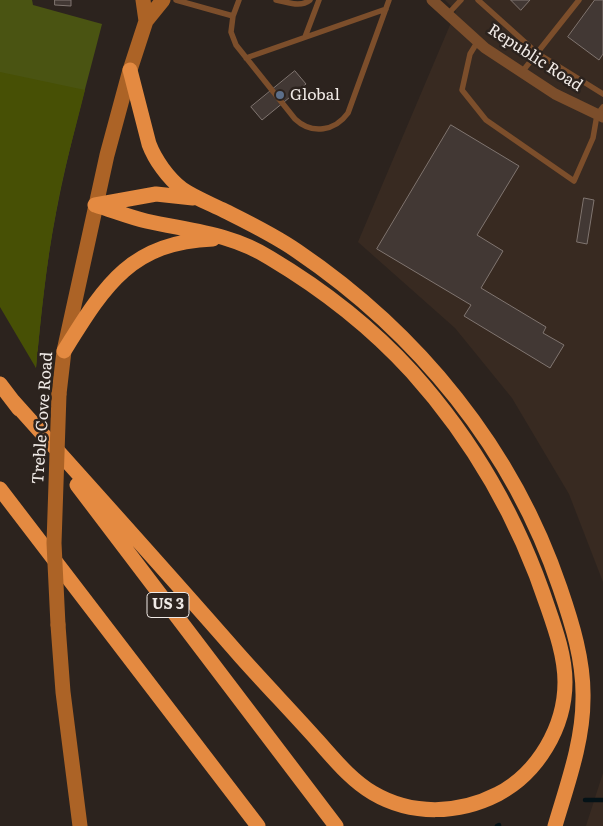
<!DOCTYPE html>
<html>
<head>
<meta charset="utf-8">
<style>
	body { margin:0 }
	canvas { display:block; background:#2c231e }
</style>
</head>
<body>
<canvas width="603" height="826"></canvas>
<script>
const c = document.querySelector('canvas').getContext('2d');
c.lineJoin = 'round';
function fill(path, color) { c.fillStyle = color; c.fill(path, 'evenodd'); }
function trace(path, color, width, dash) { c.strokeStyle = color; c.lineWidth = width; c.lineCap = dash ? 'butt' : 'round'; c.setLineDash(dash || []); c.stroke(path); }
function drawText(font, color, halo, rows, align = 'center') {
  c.font = font + ' Literata,serif'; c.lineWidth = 5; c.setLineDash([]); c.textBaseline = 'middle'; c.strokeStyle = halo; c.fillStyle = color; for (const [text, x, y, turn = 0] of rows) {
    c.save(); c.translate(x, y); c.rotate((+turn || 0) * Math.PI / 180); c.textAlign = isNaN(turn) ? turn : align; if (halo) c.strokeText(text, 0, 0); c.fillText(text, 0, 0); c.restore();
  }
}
fill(new Path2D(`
	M445,0H603V582L569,494L512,398L455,328L358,242L456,11Z
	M603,773V826H586Z`), '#382a21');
fill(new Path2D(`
	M0,0H32L33,5L102,24C86,87 68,149 56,213C46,264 41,316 36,368L0,268Z`), '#4a5412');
fill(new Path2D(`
	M0,72L85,90C75,131 63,171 56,212C46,264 41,316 36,368L0,307Z`), '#475005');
trace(new Path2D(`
	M585,800H603
	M497,826L499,825`), '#041217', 4.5);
const building = new Path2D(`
	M55,0H71V6L55,5Z
	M511,0H530L521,10Z
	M595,0H603V54L599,60L568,37Z
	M295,71L306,84L262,120L251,107Z
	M451,125L519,166L477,235L503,251L481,288L546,327L543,333L564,345L550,368L464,316L471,305L377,249Z
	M584,198L594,200L587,244L577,242Z`);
fill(building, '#423834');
trace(building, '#807570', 1);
trace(new Path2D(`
	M176,0L233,16L239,0
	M276,0C288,2 300,8 310,0
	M478,0L537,53L603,94
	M448,14L461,0
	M233,16L231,32L236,45L295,119C312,135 335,131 348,113L389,0
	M305,37L319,0
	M478,41L470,54L462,90L486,120L574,181L593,138L597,115L603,107
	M246,58L386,9
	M522,72L579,0`), '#7c4e2b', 5.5);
trace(new Path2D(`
	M432,0L485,48L555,94L603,117`), '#7c4e2b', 11);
trace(new Path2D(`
	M143,0L146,21
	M59,394L64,351L107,155L130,70L146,21L163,0
	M58,625L63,692L80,826`), '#ac6326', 15);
trace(new Path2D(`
	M130,70L149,144C155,160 168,178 182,189C195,198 211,204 225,211C249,223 274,235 297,251C418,333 513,449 560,588C572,623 584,661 583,699C583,742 567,785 555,826
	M95,205L156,194L193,198
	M64,351C104,287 130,242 213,239
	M0,384L19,409
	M13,401C89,486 166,571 241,657C266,685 293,713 318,741C335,760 351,780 373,793C412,816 459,814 498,794C538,773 565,727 565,682C565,657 556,631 548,608C519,520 474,441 412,372C371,327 322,289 270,258C230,233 190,231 146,221C129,217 112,210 95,205
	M77,485L336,826
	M0,489L258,826`), '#e48a41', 15);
trace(new Path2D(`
	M58,625L54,543L59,394`), '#ac6326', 15);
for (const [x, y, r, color] of [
	[280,95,5,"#5c6f8a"]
]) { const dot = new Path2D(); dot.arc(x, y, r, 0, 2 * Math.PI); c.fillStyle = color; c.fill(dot); trace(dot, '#2c231e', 2); }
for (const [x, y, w] of [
	[168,605,42]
]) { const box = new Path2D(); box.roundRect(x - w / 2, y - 12.5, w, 25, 4); c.fillStyle = '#2c231e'; c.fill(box); trace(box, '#f0eae6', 1); }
drawText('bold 15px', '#f0eae6', null, [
	["US 3",168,605]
]);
drawText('16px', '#f0eae6', '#2c231e', [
	["Republic Road",535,58,33],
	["Treble Cove Road",43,418,-86]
]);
drawText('16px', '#f0eae6', '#2c231e', [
	["Global",290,95]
], 'left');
</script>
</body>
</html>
